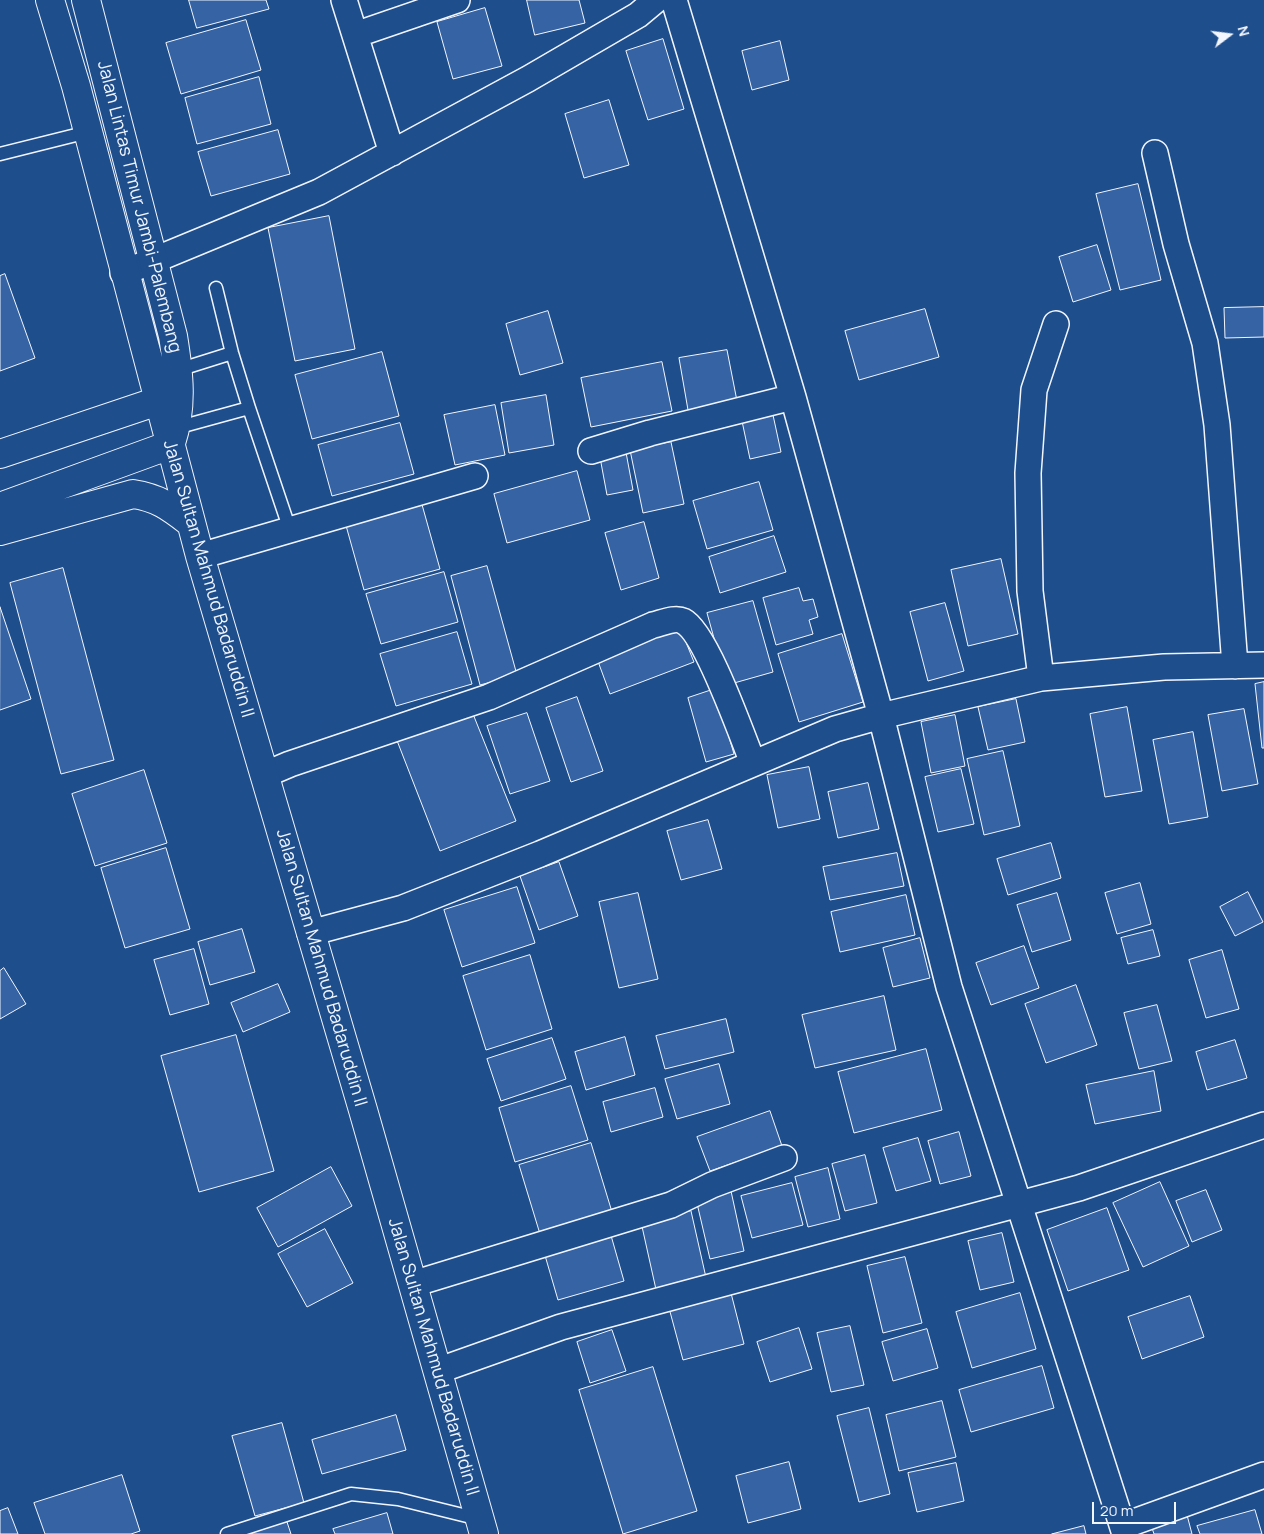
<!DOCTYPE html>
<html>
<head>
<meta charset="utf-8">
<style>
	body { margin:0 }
	#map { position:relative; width:1264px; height:1534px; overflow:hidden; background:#1f4e8c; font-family:Manrope,sans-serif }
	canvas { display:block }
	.north { position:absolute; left:1204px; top:10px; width:50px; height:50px; -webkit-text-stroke:4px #1f4e8c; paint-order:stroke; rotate:75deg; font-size:14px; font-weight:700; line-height:20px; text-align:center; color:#f2f6ff }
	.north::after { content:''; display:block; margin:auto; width:18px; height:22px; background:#f2f6ff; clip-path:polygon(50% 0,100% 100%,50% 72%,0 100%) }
	.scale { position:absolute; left:1092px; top:1502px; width:84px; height:22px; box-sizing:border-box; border:2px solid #f2f6ff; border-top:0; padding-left:6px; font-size:15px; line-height:18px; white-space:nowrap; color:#f2f6ff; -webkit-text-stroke:4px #1f4e8c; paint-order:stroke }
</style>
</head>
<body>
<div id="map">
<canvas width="1264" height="1534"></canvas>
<div class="north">N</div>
<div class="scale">20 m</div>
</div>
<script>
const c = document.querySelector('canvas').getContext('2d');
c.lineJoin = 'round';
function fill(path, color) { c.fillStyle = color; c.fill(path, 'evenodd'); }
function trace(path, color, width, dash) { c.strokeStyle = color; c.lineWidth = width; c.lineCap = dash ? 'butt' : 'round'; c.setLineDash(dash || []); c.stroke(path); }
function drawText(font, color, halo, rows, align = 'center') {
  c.font = font + ' Manrope,sans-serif'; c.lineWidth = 4; c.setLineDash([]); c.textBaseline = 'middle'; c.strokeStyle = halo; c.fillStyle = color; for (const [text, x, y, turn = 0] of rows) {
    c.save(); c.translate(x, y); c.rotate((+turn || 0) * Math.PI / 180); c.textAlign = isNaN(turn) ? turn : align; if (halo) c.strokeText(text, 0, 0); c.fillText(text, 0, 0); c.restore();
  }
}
const building = new Path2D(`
	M189,0H266L269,9L197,28Z
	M527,0H579L585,23L535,35Z
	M485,8L502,66L453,79L437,22Z
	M246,20L261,70L181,94L166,43Z
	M663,39L684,109L648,120L626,51Z
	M780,41L789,80L752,90L742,51Z
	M259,77L271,124L197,144L185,98Z
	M609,100L629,165L584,178L565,114Z
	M278,130L290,174L211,196L198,152Z
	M1138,184L1161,280L1120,290L1096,194Z
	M329,216L355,349L295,361L268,228Z
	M1097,245L1111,290L1073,302L1059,257Z
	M5,274L35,358L0,371V276Z
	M1264,307V337L1225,338L1224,308Z
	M925,309L939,357L859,380L845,331Z
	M548,311L563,363L520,375L506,324Z
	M727,350L737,401L688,410L679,358Z
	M382,352L399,416L312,439L295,375Z
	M662,362L672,411L591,427L581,378Z
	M546,395L554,445L509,453L501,403Z
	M495,405L505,455L455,465L444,415Z
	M773,415L781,452L750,459L742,421Z
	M400,423L414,474L332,496L318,445Z
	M671,442L684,504L643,513L630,450Z
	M625,447L633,490L607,495L599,452Z
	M577,471L590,520L507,543L494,494Z
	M759,482L773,530L707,549L693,501Z
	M421,501L440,569L364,590L345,522Z
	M644,522L659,578L621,590L605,533Z
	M774,536L786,572L720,593L709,557Z
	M1001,559L1018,634L968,646L951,570Z
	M487,566L517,675L480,685L451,576Z
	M63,568L114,760L61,774L10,583Z
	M444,572L458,622L381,644L366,594Z
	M799,588L803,601L813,599L818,617L809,620L813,634L776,645L763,598Z
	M753,601L773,672L727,685L707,613Z
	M945,603L964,671L928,681L910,612Z
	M0,607L31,699L0,710Z
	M679,625L694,662L610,694L596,656Z
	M457,632L472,684L396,706L380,654Z
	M842,634L863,702L799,722L778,654Z
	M1264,682V748H1262L1255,684Z
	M715,689L734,754L706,762L688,698Z
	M577,697L603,771L571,782L546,708Z
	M1016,699L1025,742L988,750L978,707Z
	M1127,707L1142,791L1105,797L1090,714Z
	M471,709L516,821L440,851L396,738Z
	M1244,709L1258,784L1222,791L1208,715Z
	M527,713L550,781L510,794L487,726Z
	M955,715L965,766L931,773L921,722Z
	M1193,732L1208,817L1169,824L1153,740Z
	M1003,751L1020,826L984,835L967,759Z
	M809,767L820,819L778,828L767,775Z
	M961,769L974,824L938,832L925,777Z
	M144,770L167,843L95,866L72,794Z
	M868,783L879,829L838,838L828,792Z
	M708,820L722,869L681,880L667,831Z
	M1051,843L1061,878L1008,895L997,859Z
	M166,848L190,929L125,948L101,868Z
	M897,853L904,886L830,900L823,867Z
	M559,862L578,916L539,930L520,876Z
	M1140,883L1151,924L1117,934L1105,893Z
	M517,887L535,943L462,967L444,910Z
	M1248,892L1263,922L1235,936L1220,907Z
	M638,893L658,979L619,988L599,902Z
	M1057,893L1071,940L1032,952L1017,905Z
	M906,895L915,935L840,952L831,912Z
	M242,929L255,972L210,985L198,942Z
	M1153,930L1160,956L1128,964L1121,938Z
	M920,938L930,978L893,987L883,948Z
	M1024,946L1039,988L991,1005L976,963Z
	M194,949L209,1004L170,1015L154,960Z
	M1222,950L1239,1009L1206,1018L1189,960Z
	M530,955L552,1029L486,1050L463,976Z
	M4,968L26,1004L0,1019V971Z
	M278,984L290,1012L243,1032L231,1003Z
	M1076,985L1097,1045L1046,1063L1025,1004Z
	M884,996L896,1050L815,1068L802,1015Z
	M1157,1005L1172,1061L1139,1069L1124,1013Z
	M726,1019L734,1052L665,1069L656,1036Z
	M236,1035L274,1171L199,1192L161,1056Z
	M625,1037L635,1075L586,1090L575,1052Z
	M552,1038L566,1079L501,1101L487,1059Z
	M1235,1040L1247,1078L1207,1090L1196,1052Z
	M926,1049L942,1110L854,1133L838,1072Z
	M719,1064L730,1104L677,1119L665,1079Z
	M1154,1071L1161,1111L1095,1124L1086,1085Z
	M571,1086L588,1140L515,1162L499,1108Z
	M655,1088L663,1117L611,1132L603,1102Z
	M770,1111L782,1146L710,1171L697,1137Z
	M959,1132L971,1176L940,1184L928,1141Z
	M918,1138L931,1181L896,1191L883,1148Z
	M591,1143L612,1212L540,1234L519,1165Z
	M865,1155L877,1203L845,1211L832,1164Z
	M331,1167L352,1206L278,1247L257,1208Z
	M828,1168L840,1219L808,1227L795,1177Z
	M1160,1182L1189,1246L1143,1267L1113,1203Z
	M792,1183L803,1225L752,1238L741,1196Z
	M1206,1190L1222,1230L1192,1242L1176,1201Z
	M731,1191L744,1251L710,1259L696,1199Z
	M1107,1208L1129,1270L1068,1291L1047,1230Z
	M691,1211L707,1282L657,1294L641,1222Z
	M325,1229L353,1283L307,1307L278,1254Z
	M610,1232L624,1281L558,1300L544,1252Z
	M1002,1233L1014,1282L980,1290L968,1241Z
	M905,1257L922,1323L883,1333L867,1266Z
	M731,1293L744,1344L683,1360L669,1308Z
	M1020,1293L1036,1349L972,1368L956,1312Z
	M1190,1296L1204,1337L1142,1359L1128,1317Z
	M850,1326L864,1385L831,1392L817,1333Z
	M799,1328L812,1369L770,1382L757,1342Z
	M927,1329L938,1368L893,1381L882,1342Z
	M612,1330L626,1371L590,1383L577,1342Z
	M1042,1366L1054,1408L971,1432L959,1390Z
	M653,1367L697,1511L623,1534L579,1390Z
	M942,1401L956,1457L899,1471L886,1415Z
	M869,1408L890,1494L859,1502L837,1416Z
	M396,1415L406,1450L322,1474L312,1440Z
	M282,1423L304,1503L255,1516L232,1436Z
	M789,1462L801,1509L748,1523L736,1476Z
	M956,1463L964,1501L917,1512L908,1473Z
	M122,1475L140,1531L131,1534H45L34,1503Z
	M8,1508L18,1534H0V1511Z
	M1255,1510L1262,1534H1200L1197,1526Z
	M387,1513L393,1534H335L333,1529Z
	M1187,1515L1192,1534H1154L1151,1525Z
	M286,1519L291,1534H252L251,1530Z
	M1084,1526L1086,1534H1052Z`);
fill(building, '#3563a3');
trace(building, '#f2f6ff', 1);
const service = new Path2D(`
	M0,154L88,132
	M216,288L232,353L249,408
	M178,370L232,353
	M176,428L249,408L290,530
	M227,1534L351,1494L398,1499L479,1519`);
const minor = new Path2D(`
	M344,0L392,153
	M674,0L793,397
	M355,35L457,0
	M1155,153L1176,244L1205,343L1217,425L1235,666
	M123,273L319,192L528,79L638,15L656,0
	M591,451L650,433L793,397L881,716L949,987L1125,1534
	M200,556L475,476
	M1041,678L1030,591L1028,473L1034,390L1056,324
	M264,775L290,764L489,697L653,625C662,623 675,617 683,621C706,632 742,736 753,763
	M310,933L403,908L540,854L835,729L881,716L1041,678L1164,667L1264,665
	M413,1284L671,1205L712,1185L784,1158
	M437,1371L561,1327L1079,1188L1264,1125
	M1123,1526L1264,1475`);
const trunk = new Path2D(`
	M50,0L76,86L200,556L363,1110L484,1534
	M86,0L173,336C179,373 183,407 171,443
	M0,454L158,401
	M0,507L170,445
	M0,531L133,494C159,498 170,507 191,523`);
trace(service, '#f2f6ff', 15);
trace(minor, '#f2f6ff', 28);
trace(trunk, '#f2f6ff', 30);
trace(service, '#1f4e8c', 12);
trace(minor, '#1f4e8c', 25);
trace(trunk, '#1f4e8c', 28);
drawText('18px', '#f2f6ff', '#1f4e8c', [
	["Jalan Lintas Timur Jambi-Palembang",139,207,76],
	["Jalan Sultan Mahmud Badaruddin II",208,579,74],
	["Jalan Sultan Mahmud Badaruddin II",321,968,74],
	["Jalan Sultan Mahmud Badaruddin II",433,1357,74]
]);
</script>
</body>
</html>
